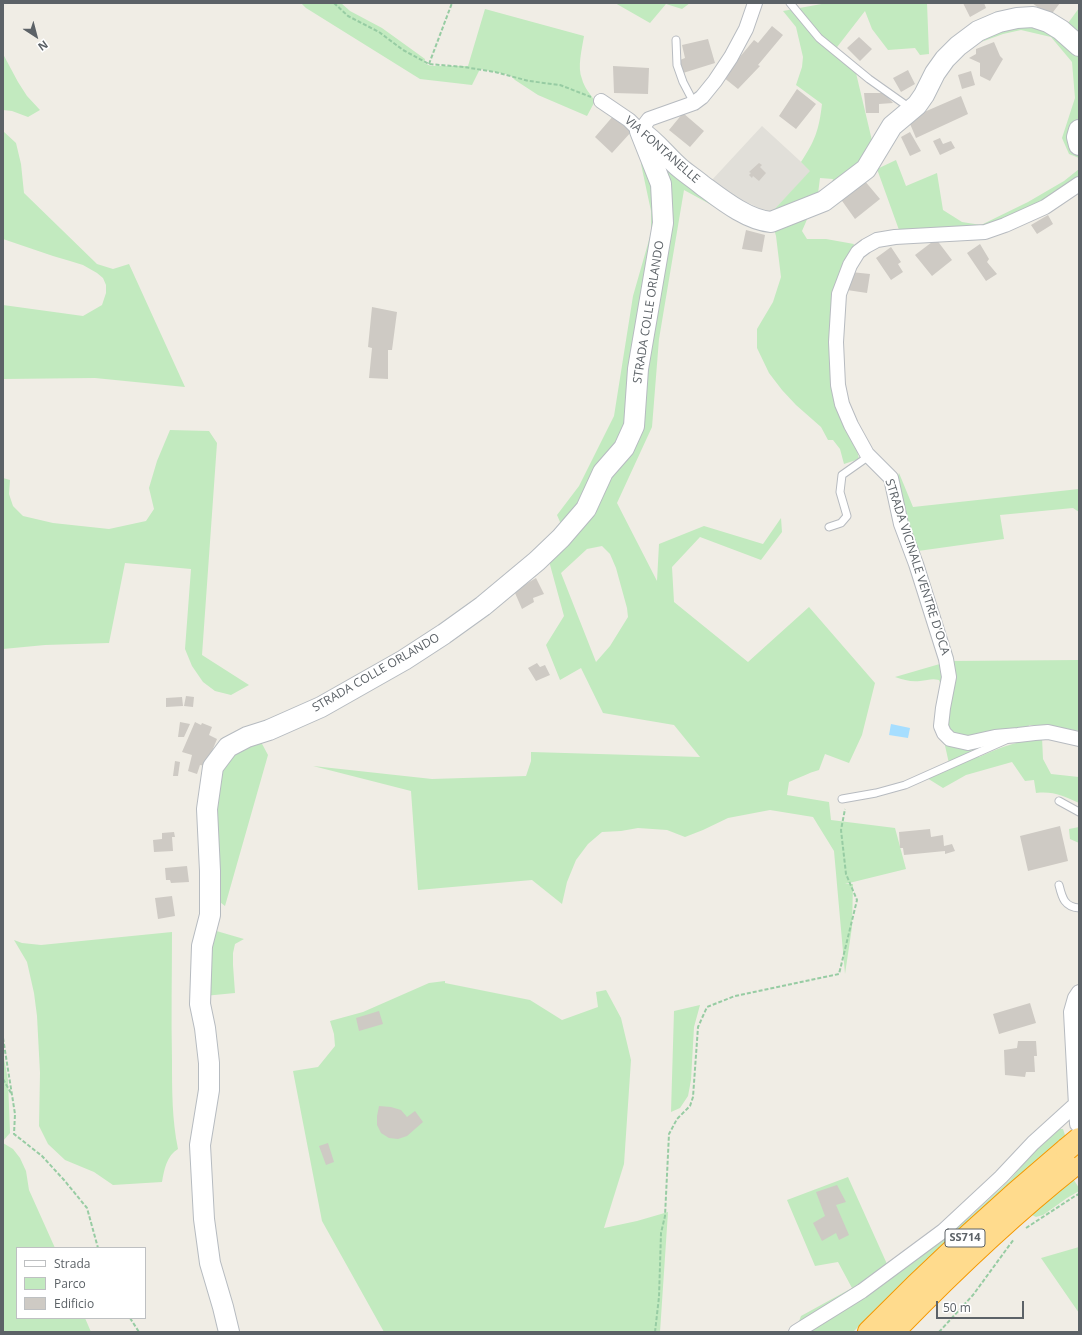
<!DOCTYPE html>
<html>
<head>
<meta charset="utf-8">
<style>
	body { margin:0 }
	#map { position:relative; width:1082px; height:1335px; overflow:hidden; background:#f0ede5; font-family:"Open Sans",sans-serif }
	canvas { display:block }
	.frame { position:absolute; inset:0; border:4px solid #5c6267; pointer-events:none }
	.legend { position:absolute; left:16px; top:1247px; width:130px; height:72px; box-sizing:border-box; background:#fff; border:1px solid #bec0c2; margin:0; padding:5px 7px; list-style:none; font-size:12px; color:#5c6267 }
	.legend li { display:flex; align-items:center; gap:8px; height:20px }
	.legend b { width:20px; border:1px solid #bec0c2 }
	.north { position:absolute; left:16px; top:16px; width:40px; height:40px; -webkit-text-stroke:3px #fff; paint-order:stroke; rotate:144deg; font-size:11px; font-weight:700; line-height:16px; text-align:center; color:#5c6267 }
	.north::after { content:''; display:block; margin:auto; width:14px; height:18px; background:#5c6267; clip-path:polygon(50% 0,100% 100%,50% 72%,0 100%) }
	.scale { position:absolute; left:936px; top:1301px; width:88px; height:18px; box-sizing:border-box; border:2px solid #5c6267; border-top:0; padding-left:5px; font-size:12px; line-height:14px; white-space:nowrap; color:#5c6267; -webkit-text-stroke:3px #fff; paint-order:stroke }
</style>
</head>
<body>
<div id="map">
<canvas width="1082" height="1335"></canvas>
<div class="frame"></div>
<ul class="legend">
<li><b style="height:5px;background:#fff"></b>Strada</li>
<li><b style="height:11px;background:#c2eabf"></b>Parco</li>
<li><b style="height:11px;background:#cecac4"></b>Edificio</li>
</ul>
<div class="north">N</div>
<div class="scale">50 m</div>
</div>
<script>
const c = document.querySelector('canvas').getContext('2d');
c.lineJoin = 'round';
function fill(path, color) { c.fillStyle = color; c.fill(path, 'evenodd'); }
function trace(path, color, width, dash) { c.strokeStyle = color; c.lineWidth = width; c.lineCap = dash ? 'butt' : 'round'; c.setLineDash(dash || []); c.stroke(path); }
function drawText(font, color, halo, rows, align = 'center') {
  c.font = font + ' "Open Sans",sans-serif'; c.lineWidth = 3.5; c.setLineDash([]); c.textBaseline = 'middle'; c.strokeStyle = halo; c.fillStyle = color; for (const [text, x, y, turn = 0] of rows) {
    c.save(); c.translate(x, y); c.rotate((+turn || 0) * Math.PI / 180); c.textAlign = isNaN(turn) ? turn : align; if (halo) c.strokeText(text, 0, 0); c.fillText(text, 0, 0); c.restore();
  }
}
fill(new Path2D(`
	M762,126L811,171L770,214L751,204L735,198L711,181Z`), '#e1dfd9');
fill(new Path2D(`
	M301,3H341L350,11L382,28L425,59L424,63L431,66H468L485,9L584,36C582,49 577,67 582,79C584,87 590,94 595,101L587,116L538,95L515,80L510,75L480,69L472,85L420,79L306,8Z
	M615,3H690L682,9L666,4L650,23Z
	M827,3H927L929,54L920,55L915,48L888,50L872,29L865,11L834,51L856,73L874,149L829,194L833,179L820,178L818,194L802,231L807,239H826L854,244L834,299L833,395L844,427L857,450L859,459L844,464L840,449L833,440H828L821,427L796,405L782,390L769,373L757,348V329L773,302L781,277L776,236L770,214L810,171L801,162C815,141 819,130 822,104L796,85L802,67L803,57L796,27L783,11Z
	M1079,8V37L1066,26Z
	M1023,26L1043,28L1076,51L1079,58V117L1074,134L1079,151V158L1069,154L1062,138L1075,98L1072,62L1051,37L1021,30L1003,34L981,42L1001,30Z
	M3,54L18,82L27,96L40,110L28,117L12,111L3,110Z
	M3,131L16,143L21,164L24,193L97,264L113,269L129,264L185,387L95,378L3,379V305L83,316L102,305L106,293V285L103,278L97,273L83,265L70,261L53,256L3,239Z
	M644,160L659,201L631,399L622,437L564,531L557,515L579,486L614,416L633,296L651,233V211L641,164Z
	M896,160L906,186L937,173L943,210L962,222L981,225L1028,202L1064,181L1079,169V179L1039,206L980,230H899L877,169Z
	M663,164L739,220L684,190L659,339L652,427L617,503L657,581L659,544L704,526L763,544L781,518L782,532L761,560L700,537L672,567L674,602L748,662L809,607L875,683L862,735L849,763L825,754L819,770C808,773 799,778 789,782L787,795L829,802L831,820L895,828L906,869L845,884H853L852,927L845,974L834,851L813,817L770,810L728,818L703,830L685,837L667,830L638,828L621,831L602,832L588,844L576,860L567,882L562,904L532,880L418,890L411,791L313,766L432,779L526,776L531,761V752L700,757L674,725L603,713L581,668L560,680L546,645L564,616L549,561L626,449ZM602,546L610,554L616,568L627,608L628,617L610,646L596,662L561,573L587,549Z
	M170,430L209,431L217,443L202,655L249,685L231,695L215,691L203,682L192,666L185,649L191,569L125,563L109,643L45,645L3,649V478L10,480L9,494L13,506L23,516L53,523L109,529L146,521L154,509L149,488L157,461Z
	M899,473L913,507L1079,489V512L1073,508L1000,515L1004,539L918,551L910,543L896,483Z
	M1079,660V731L1063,728L1029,725L1026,733L985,744L975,750L979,757C1000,747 1020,741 1042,737L1043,759L1051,774L1079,777V803C1063,796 1054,791 1036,793L1034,780L1025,781L1012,762L966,775L943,788L927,778L950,768L944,741L941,685L939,680C932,678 928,680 920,681C911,682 904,680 895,677L950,661Z
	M260,740L268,755L225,906L216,899L214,807L223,764L235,749Z
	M1079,827V843L1070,839L1069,829Z
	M213,930L244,939L235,944L233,953V965L235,993L204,996Z
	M172,932C172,975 171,1018 172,1060C172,1090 172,1120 178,1149C167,1155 164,1170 162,1182L113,1185L94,1172L65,1160L48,1144L39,1126L40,1073L37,1016L34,993L27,962L14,940L22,943L41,945Z
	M445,981V983L530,1000L562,1020L598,1007L596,992L606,990L621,1018L631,1060L624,1164L604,1228L637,1221L668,1212L660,1332H384L322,1221L293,1071L318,1067L335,1046L334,1034L330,1021L363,1012L429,983Z
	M700,1005L694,1027L691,1080L688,1096L680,1108L671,1112L674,1011Z
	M3,1053L8,1080L10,1133L3,1141Z
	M1059,1129H1063L1066,1138L954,1235L853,1332H795L801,1316L852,1288L838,1262L815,1266L787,1200L848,1177L887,1264L947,1234L972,1215L1010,1180L1045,1137L1053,1131Z
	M3,1143L13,1149L20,1158L26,1171L29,1190L55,1248H17V1318H85L91,1332H3Z
	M1072,1177L1079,1188V1191L1067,1198L1043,1215L1036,1217L1032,1215V1211Z
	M1079,1247V1313L1041,1258Z`), '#c2eabf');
fill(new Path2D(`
	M891,724L910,728L908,738L889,735Z`), '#a6deff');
fill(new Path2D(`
	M963,3H984L986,8L970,17Z
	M1032,3H1060L1050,16Z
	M772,26L783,35L758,65L760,66L738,89L723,77L754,40L758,43Z
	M859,37L872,49L860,61L847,48Z
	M708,39L715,63L683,73L680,60L685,58L682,45Z
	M994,42L1000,56L1003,59L990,81L980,76V63L969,58L976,54V49Z
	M613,66L649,68L648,94L614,93Z
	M908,70L915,84L901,92L893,78Z
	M971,71L975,85L962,89L958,75Z
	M797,89L816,104L796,129L779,116Z
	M864,93H884L893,103L879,104V113H866Z
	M961,96L968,114L916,138L908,119Z
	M683,113L704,131L690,147L669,130Z
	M614,115L632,131L612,153L595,137Z
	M910,132L921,151L910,156L901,137Z
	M940,138L943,144L951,141L955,148L940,155L933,141Z
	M759,163L762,165L760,167L766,173L759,181L753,176L752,178L749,175L751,173L749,172Z
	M864,180L880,199L855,219L840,198Z
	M1048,215L1053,224L1037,234L1031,225Z
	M746,230L765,235L762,252L742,249Z
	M936,239L952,260L932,276L915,255Z
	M980,244L989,259L987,262L997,274L986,281L967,253Z
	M891,247L901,262L898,264L903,272L891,280L876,258Z
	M851,272L870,274L867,293L847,290Z
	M372,307L397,312L392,350H388V379L369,378L372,348L368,347Z
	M536,578L544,594L533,598L534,602L522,609L515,593L524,585Z
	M537,663L540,667L545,665L550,675L536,681L528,668Z
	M186,696L194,697L193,707L184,706Z
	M182,697L183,706L166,707V698Z
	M180,722L190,724L184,737H178Z
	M195,722L201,725L202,723L212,727L209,735L217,739L206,766L200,765L197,774L188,771L192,755L182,752Z
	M175,761L180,762L178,776H173Z
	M1060,826L1068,861L1028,871L1020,836Z
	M930,829L931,837L943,835L944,846L952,844L955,851L945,854V851L904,855L903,848H900L899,832Z
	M174,832L175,837H172L173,851L154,852L153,840L162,839V833Z
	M187,866L189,882L171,883L170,880H166L165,868Z
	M172,896L175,916L158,919L155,898Z
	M1030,1003L1036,1023L999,1034L993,1014Z
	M379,1011L383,1024L359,1031L356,1018Z
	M1018,1041H1036L1037,1056H1034L1035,1072H1026L1025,1077L1005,1075L1004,1050L1017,1048Z
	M379,1106L391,1107L401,1110L407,1117L415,1111L423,1122L407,1136L398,1139L389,1138L381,1133L377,1125V1116Z
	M328,1143L334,1162L326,1165L319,1146Z
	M837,1185L846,1202L836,1205L849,1235L839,1240L836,1233L822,1241L813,1223L825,1216L816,1192Z`), '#cecac4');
const lane = new Path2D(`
	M790,3L819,38L869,79L910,108
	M676,40L677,65L683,82L694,103
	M829,527L841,523L847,516L840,492L842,475L869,456
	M842,799L876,793L905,785L1006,740
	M1059,801L1079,812
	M1059,885C1062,897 1064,907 1079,908`);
const street = new Path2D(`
	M601,101L629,120L640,131L649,119L694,103L702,97L715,81L731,57L746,29L755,3
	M1079,184L1045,207L1005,225L985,232L895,237L877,240L866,246L858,252L850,265L839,294L836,342L838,385L842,404L851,425L867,454L891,478L901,524L916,564L946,659L949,677L943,708L941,726L944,733L950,739L968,743L995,737L1018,735L1035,733L1048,732L1079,739
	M1077,1124L1071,1012L1075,998L1079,992
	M796,1332L862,1291L943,1231L1001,1177L1033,1143L1076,1104`);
const secondary = new Path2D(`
	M1079,130L1077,137L1079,145
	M640,131C656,141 666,156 680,168C687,174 695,179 702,185C721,199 747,220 771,222L824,201L866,169L892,126L917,105L924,95L935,73L945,59L958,46L978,31L999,22L1017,18L1033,17L1048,22L1061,30L1079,46
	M229,1332L223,1307L210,1263L204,1219L200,1145L209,1090V1063L205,1028L200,1004L202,946L210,915V871L207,809L213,767L228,747L247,737L269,730L321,707L404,660L444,634L483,606L537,561L561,538L586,509L603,472L624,448L634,426L638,369L663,223L661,184L640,131`);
const highway = new Path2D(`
	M869,1332C932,1268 998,1207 1067,1149
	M893,1332C951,1272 1013,1213 1079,1161`);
trace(lane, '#b7bbc0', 9);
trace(street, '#b7bbc0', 16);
trace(secondary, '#b6bbc0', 22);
trace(highway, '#f59800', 24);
trace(new Path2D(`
	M334,3L348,16L379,32L403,50L429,64L464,67L495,72L529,81L560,85L591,97
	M429,64L452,3
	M3,1038L15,1114L14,1134L42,1156L64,1180L87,1208L98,1248
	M3,1079L11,1093
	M1026,1228L1075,1196L1079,1194
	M130,1318L139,1332
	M655,1332L659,1297L661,1233L665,1216L669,1134L677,1119L690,1106L693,1097L698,1027L707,1007L735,996L839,974L857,900L846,874L841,830L845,809
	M939,1332L973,1295L1014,1239`), '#97cca3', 2, [4, 2]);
trace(lane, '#fff', 7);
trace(street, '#fff', 14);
trace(secondary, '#fff', 20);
trace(highway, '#ffdb8d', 22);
const highwayBridge = new Path2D(`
	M1067,1149L1079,1139`);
trace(highwayBridge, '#f59800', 24, []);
trace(highwayBridge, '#ffdb8d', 22);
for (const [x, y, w] of [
	[965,1238,40]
]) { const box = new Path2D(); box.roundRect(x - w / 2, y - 9, w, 18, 3); c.fillStyle = '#fff'; c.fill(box); trace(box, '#5c6267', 1); }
drawText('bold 11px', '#5c6267', null, [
	["SS714",965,1238]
]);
drawText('12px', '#5c6267', '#fff', [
	["VIA FONTANELLE",662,150,41],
	["STRADA COLLE ORLANDO",649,312,-81],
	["STRADA VICINALE VENTRE D'OCA",917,567,72],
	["STRADA COLLE ORLANDO",376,673,-30]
]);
</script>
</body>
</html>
